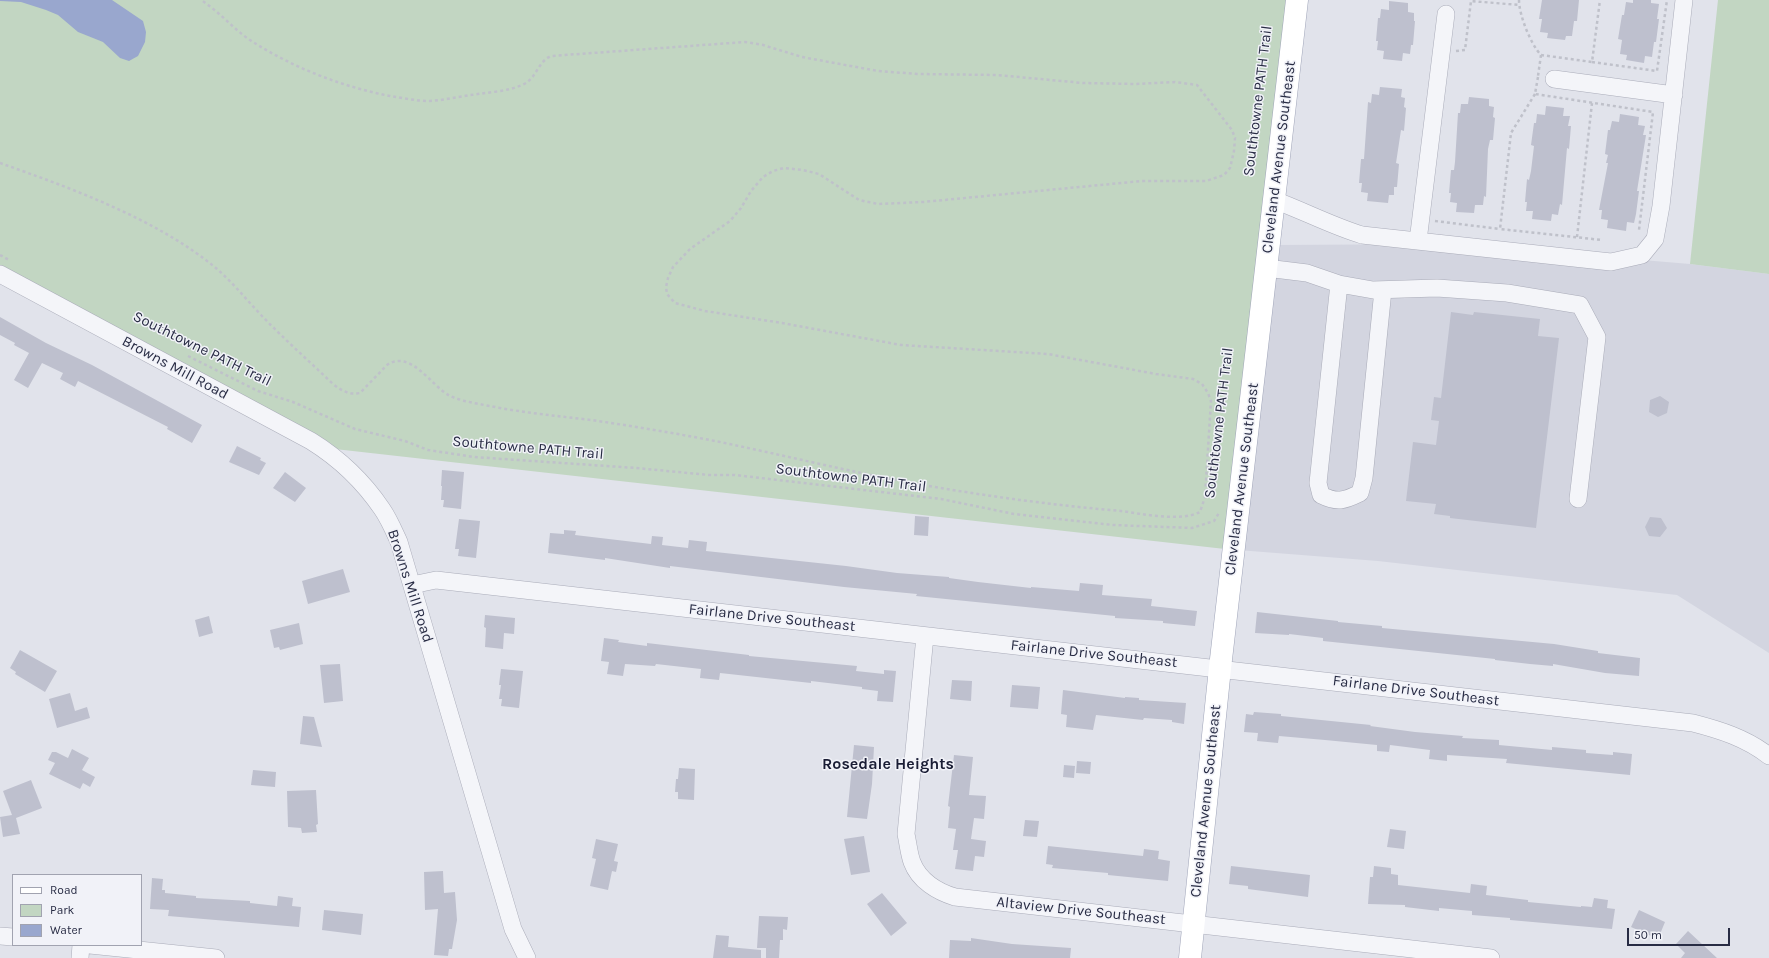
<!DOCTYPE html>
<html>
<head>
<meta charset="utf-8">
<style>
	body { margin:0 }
	#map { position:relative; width:1769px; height:958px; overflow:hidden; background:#e1e3eb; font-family:Karla,sans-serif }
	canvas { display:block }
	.legend { position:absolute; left:12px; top:874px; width:130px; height:72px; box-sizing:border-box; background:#f1f2f8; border:1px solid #a1a3b0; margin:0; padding:5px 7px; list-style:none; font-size:12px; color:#282c44 }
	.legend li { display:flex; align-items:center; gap:8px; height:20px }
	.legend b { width:20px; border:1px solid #a1a3b0 }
	.scale { position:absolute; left:1627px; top:928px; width:103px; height:18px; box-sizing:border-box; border:2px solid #282c44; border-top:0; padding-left:5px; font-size:12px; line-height:14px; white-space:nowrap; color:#282c44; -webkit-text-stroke:3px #f1f2f8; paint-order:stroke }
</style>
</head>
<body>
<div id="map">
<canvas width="1769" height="958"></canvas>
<ul class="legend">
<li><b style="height:5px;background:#fff"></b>Road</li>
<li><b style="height:11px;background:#c2d6c2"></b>Park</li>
<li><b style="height:11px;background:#99a7ce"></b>Water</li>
</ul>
<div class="scale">50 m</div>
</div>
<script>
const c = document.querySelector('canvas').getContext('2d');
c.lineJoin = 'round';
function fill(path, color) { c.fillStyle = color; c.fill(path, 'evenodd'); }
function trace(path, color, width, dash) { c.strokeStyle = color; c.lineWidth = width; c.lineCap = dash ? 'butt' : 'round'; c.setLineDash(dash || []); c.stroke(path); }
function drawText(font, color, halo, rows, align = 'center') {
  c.font = font + ' Karla,sans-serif'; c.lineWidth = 3; c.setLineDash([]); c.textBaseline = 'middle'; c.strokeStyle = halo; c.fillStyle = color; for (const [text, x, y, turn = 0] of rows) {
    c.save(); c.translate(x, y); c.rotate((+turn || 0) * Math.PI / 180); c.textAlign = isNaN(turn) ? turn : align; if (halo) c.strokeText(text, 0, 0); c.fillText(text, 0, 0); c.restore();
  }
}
fill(new Path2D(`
	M1452,244L1690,264L1769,274V653L1677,595L1378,561L1225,549L1274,245Z`), '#d3d5e0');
fill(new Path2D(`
	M0,0H1302L1225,549L326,448L0,272Z
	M1718,0H1769V274L1690,264Z`), '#c2d6c2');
fill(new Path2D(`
	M0,0H112L143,21L146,32L145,42L138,56L129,61L120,58L103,42L78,32L58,15L46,10L21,2L0,1Z`), '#99a7ce');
fill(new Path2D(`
	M1542,0H1579L1577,21H1574L1572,36H1566L1565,40L1547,38L1548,33L1540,32L1542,19H1539Z
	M1633,0H1651V3L1659,4L1657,19H1659L1656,42H1654L1652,57L1645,56L1644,63L1626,60L1627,55L1620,54L1622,40L1618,39L1622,15H1624L1626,2L1633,3Z
	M1389,1L1408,3V12L1414,13V21H1415L1413,45H1411L1410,54L1403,53L1402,61L1383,59L1384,51L1377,50L1378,41H1376L1378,18H1380L1381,9L1389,10Z
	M1380,87L1402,89L1401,97L1405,98L1404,107L1406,108L1404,131L1401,130L1396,163L1399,164L1397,187H1394V195H1389L1388,203L1367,201L1368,193L1361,192L1362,183H1359L1361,159H1364L1368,102L1371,103L1372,94L1379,95Z
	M1469,97L1489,99V106L1494,107L1493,117L1495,118L1493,140H1490L1488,149L1486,197L1484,196L1483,205H1475L1474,213L1456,212L1457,203L1450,202L1451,193H1449L1451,170H1454L1455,162L1458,113H1460L1461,104H1468Z
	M1546,106L1564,108L1563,116H1570L1568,126H1571L1569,149L1567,148L1562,205L1560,204L1558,215L1552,214L1551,221L1532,219L1533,211H1526L1527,202H1525L1527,179L1529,180L1531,171L1534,146L1531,145L1534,123H1536L1537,114L1545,115Z
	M1620,114L1639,117L1638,125L1645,126L1643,135H1646L1637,191H1639L1636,214L1634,223L1627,222L1626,231L1607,228L1608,220L1601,219L1602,210H1599L1608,163H1606L1608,155L1605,154L1608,130H1610L1612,121L1619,122Z
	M1451,312L1473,315L1474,312L1540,319L1538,336L1559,338L1536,528L1450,518V516L1434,514L1436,504L1406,501L1413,442L1436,445L1439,421L1431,420L1434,397L1441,398Z
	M0,317L46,343L92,365L202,425L192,443L167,429L168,427L78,381L75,387L60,379L63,373L42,363L28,388L14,380L29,353L14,345L15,343L0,335Z
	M1660,396L1669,402L1667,413L1658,417L1649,412L1650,400Z
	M237,446L261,458L260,460L266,463L259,475L229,462Z
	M442,470L464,472L461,509L443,507L444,500H441L442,486H441Z
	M285,472L306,488L295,502L273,488Z
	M915,516L929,517L928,536L914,535Z
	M1650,517L1661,518L1667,528L1660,537L1649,536L1645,527Z
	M459,519L480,521L476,558L458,556L459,549H455Z
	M564,530L576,531L575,535L651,544L652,536L663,537L662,545L688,548L689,540L707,542L706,551L846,566L897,573L949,577V578L978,582L1031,588V587L1079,591L1080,583L1103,585L1102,595L1152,599L1151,606L1197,611L1195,626L1163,623V621L1115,618V616L916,596L917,594L844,587L670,566V568L605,558V560L548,553L550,533L564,534Z
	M343,569L350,592L308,604L302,581Z
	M1257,612L1338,621V622L1382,626V628L1554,644L1598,651V653L1640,658L1639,676L1605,673L1553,664V666L1530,664L1495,660V659L1323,641V638L1289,634V635L1255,633Z
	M485,615L515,618L514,634L504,633L503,649L485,647L486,628L484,627Z
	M209,616L213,633L199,637L195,620Z
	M299,623L303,644L280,650L279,647L274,648L270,630Z
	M604,638L619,640L618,642L647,646V643L749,655V656L857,666L856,671L884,674V670L896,671L893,702L877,701L878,691L862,689V687L811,681V683L720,673L719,680L700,678L701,669L656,664L655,666L625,664L623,676L607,674L609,662L601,661Z
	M20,650L57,671L45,692L15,674L16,672L10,668Z
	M340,664L343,701L324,703L320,665Z
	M501,669L523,671L519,708L501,706L502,699H499L501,685H499Z
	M952,680L972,681L971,701L950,699Z
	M1012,685L1040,687L1038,709L1010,707Z
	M1063,690L1125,698V697L1139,698V700L1186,703L1184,724L1172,722V720L1144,718L1143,720L1096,715L1093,730L1066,727L1067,715L1061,714Z
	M70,693L75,711L87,707L90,718L57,728L49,699Z
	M1254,712L1281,714V716L1371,725L1370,726L1415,732L1463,736L1462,738L1499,740V745L1552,750V747L1586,750V753L1613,755V752L1632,754L1630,775L1506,763L1507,759L1447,755V761L1429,759L1430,750L1390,745L1389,752L1377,751V745L1325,740L1279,736L1278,743L1257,741L1258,733L1244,732L1246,714L1253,715Z
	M303,716L314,717L322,747L300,744Z
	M854,745L874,747L872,784L867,819L847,817Z
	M72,749L89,758L82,770L95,777L90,787L83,783L80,789L49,774L55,763L48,760L52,752H56L68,758Z
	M954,755L973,757L969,795L986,796L984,819L974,818L971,839L986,841L984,857L975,856L973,871L955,869L958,850H953L956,829L948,828L950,807L948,806Z
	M1077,761L1091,762L1090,774L1076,773Z
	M1064,765L1075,766L1074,778L1063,777Z
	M679,768L695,769L694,800L678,799V792H675L676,779H678Z
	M253,770L276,772L275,787L251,785Z
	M31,780L42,808L16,818L20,834L3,837L0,817L12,815L3,791Z
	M316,790L318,824L316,825L317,832L302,833L301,828L288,827L287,791Z
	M1025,820L1039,821L1037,837L1023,836Z
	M1390,829L1406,831L1404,849L1387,847Z
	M864,836L870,872L851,875L844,839Z
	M596,839L618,844L614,861L618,862L616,872L612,871L608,890L590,886L596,859L592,858Z
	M1048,846L1143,856L1144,849L1159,851L1158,859L1170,861L1168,881L1108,875V873L1052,868L1053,865L1046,864Z
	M1231,866L1310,875L1308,897L1248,889V886L1229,884Z
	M1374,866L1391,868V874L1398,875V885L1470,893L1471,884L1487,886L1486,895L1528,900V902L1581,907V906L1592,907L1594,898L1608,900L1607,908L1615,909L1612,929L1510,920V918L1472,915V911L1439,908V911L1405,907V905L1368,904L1370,877H1373Z
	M443,871L444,893L455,892L457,920L452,949H449L448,956L434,955L438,909L425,910L424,872Z
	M152,878L163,879L162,890H165V893L196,896V898L250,901V903L277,906L278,896L293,898L292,906L301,907L299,927L168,916L169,910L150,909Z
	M882,893L907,923L891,936L867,904Z
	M324,910L363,914L361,935L322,930Z
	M1639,910L1665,922L1658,939L1631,927Z
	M759,916L788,917L787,930L783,929V940H780L779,958H766V948H757Z
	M1688,931L1717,958H1681L1685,953L1676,944Z
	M716,935L729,936L728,947L761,950V958H713Z
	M971,938L1012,944L1071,948L1070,958H949L950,940L971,941Z`), '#bec0ce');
const minor = new Path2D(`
	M1554,79L1674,95
	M1274,200C1304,211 1332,226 1362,235L1611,262L1642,255L1655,239L1661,206L1684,0
	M1418,241L1446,14
	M1266,268L1307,273L1339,284L1373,290L1437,288L1507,293L1580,305L1597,337L1578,499
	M0,274L311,441C340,459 363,481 382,509C389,519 394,531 399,542L513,929L527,958
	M1339,284L1318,483L1321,495C1337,503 1344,501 1360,493L1364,478L1383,290
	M412,585L436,580L1693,723C1720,730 1746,738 1769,756
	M925,636L906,834C908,843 909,854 912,862C919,881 938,892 955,897L1491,958
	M0,936L13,937
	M90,945L216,958
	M80,958L81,945`);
const major = new Path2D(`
	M1190,958L1220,668L1297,0`);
trace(minor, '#aaacb9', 18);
trace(major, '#9fa4b8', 23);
trace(new Path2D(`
	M1519,0C1519,15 1531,45 1541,55L1538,76
	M1456,51L1465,50L1471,1L1519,5
	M1541,55L1592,62L1600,0
	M1592,62L1657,71L1667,0
	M1538,77L1535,94L1653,112L1639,230
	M1535,94L1511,133L1500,229L1602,240
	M0,163C71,188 159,220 217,269C233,283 246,299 261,315C284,339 309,361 333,384C342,391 349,395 360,393L387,365C411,349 431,386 450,396C464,402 480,404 495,407C526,413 558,416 591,420C632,426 674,433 715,441C769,452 822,465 876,476C956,492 1039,504 1121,511C1143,514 1180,522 1200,512L1205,497L1211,401L1208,393L1202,384L1193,379L1156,374L1048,354L901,345L782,323L705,311L675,303L667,294L666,287L668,278L673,267L690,249L730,221L741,208L751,191L763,177L773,171L784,168L803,170L819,174L859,200L878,204L923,202L1142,181H1206L1224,175L1230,168L1234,151L1235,138L1232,130L1197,85L1175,82L1136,84L1083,83L997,75L918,74L878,71L802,57L763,45L745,42L551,56C537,62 537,79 522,85C508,91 492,92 478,94C462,96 446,100 430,101C417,101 403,98 390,96C343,87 294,68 253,42C234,30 220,12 201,0
	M1435,221L1500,229
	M1577,237L1592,103
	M0,255L9,260
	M188,356L258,391L293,402L355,429L405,441L428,450L474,457L636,468L709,475H735L941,499L1014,514L1113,525L1192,528L1214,521L1219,513`), '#bfc1ca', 2.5, [3, 3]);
trace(minor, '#f4f5f9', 17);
trace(major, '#fff', 22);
drawText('15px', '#282c44', '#f1f2f8', [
	["Southtowne PATH Trail",1258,101,-83],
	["Cleveland Avenue Southeast",1279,157,-83],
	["Southtowne PATH Trail",202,349,26],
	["Browns Mill Road",175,368,28],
	["Southtowne PATH Trail",1219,423,-83],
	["Southtowne PATH Trail",528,448,5],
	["Southtowne PATH Trail",851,478,7],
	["Cleveland Avenue Southeast",1242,479,-83],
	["Browns Mill Road",410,586,72],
	["Fairlane Drive Southeast",772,618,6],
	["Fairlane Drive Southeast",1094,654,6],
	["Fairlane Drive Southeast",1416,691,7],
	["Cleveland Avenue Southeast",1206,801,-84],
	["Altaview Drive Southeast",1081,911,6]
]);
drawText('bold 16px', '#1a1d35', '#f1f2f8', [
	["Rosedale Heights",888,764]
]);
</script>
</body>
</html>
